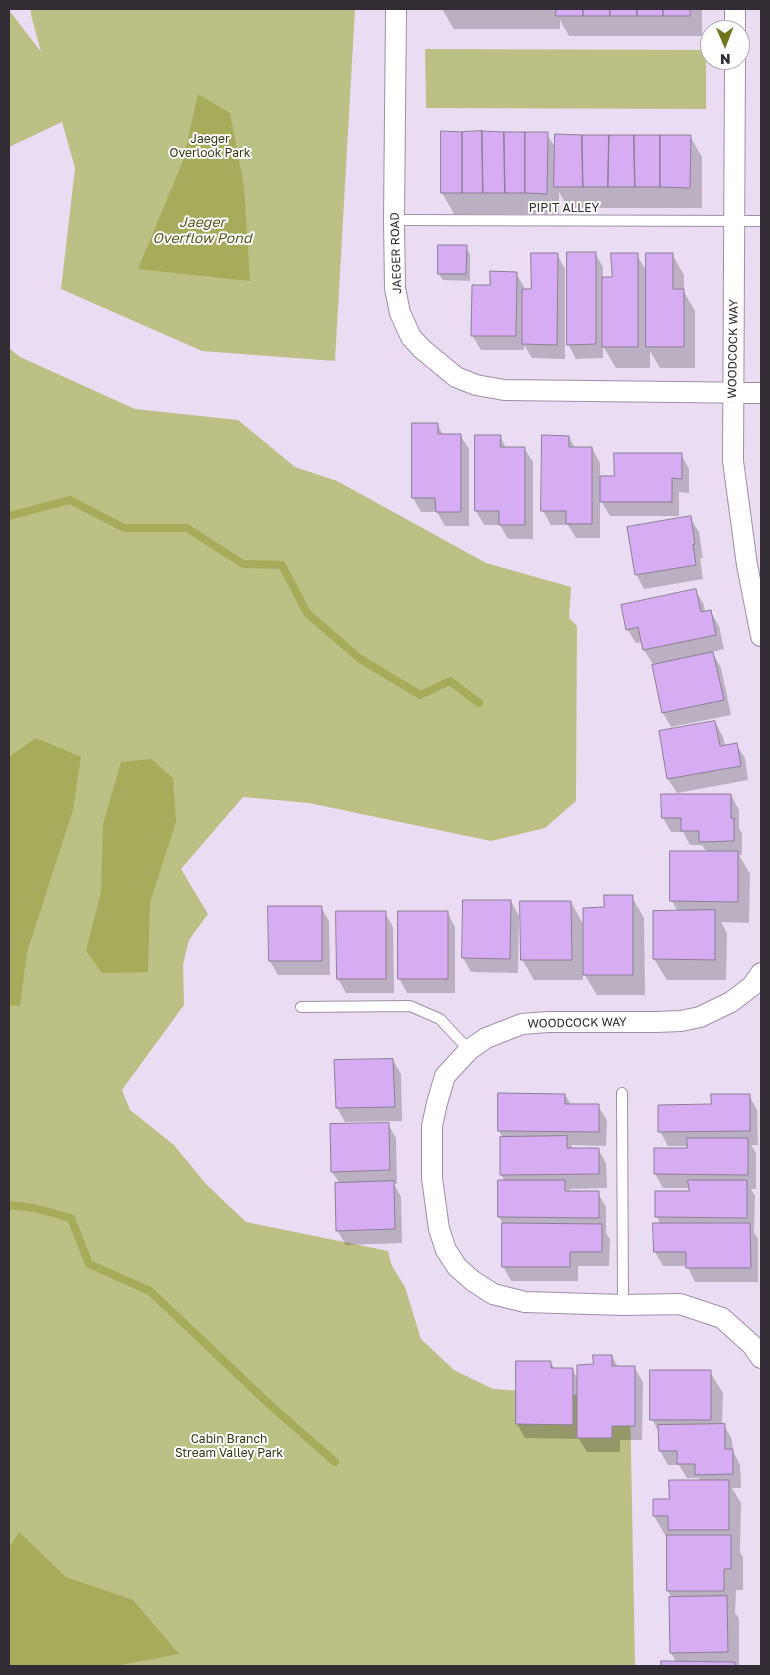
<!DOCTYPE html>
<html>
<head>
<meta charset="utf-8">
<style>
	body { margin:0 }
	#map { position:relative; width:770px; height:1675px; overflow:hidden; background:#eadcf3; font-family:"Golos Text",sans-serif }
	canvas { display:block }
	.frame { position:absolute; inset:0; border:10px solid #322d35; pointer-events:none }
	.north { position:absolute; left:700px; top:20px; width:50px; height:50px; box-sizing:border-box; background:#fff; border:1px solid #adabae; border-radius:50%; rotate:179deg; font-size:14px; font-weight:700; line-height:20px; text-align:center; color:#322d35 }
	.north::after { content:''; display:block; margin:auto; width:18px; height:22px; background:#70741b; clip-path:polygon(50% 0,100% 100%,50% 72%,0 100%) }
</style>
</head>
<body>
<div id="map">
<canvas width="770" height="1675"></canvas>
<div class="frame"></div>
<div class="north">N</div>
</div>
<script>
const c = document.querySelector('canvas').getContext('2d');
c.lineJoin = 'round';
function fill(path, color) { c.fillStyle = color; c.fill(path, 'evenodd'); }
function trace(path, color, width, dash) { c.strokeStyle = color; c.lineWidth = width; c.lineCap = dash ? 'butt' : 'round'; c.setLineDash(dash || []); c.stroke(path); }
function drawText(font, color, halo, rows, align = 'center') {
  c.font = font + ' "Golos Text",sans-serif'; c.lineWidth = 4; c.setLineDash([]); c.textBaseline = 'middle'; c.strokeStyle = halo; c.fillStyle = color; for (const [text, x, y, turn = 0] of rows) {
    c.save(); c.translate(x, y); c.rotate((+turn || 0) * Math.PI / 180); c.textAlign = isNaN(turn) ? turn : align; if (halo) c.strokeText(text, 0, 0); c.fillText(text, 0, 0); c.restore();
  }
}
fill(new Path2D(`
	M31,9H355L335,361L202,351L61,289L75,168L62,122L9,147V10L41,52L31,15Z
	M425,49L706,50V109L426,108Z
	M9,348L20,357L135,409L238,420L295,467L337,481L486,563L571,587L569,618L577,626L576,801L545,828L491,841L309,803L243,797L181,869L208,914L189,940L183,965L184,1005L122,1090L130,1110L174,1145L206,1184L246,1222L388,1251L392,1266L405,1287L421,1339L454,1370L493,1389L630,1399L635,1666H9Z`), '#bbc084');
fill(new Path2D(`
	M198,94L230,113L244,186L250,281L138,269L183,161Z
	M36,738L81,757L73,810L27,952L20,1006L9,1005V757Z
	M151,759L173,778L176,822L150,902L148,972L102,973L86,951L101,892L103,824L121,762Z
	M19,1532L66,1577L133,1600L179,1654L115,1666H9V1548Z`), '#a7ac5a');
fill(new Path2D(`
	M442,9H702V36H569L560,20V29H454Z
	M547,134L556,149L690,136L702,157V208H568L559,192V214H454L442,193Z
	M466,247L470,254V281L443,280L439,274Z
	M595,253L603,267V279L613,278L637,255L647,272L672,254L684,275V292L695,311V368H660L650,351V368H616L603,346V358L576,359L568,344Z
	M557,254L565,269V359L532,358L524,345V350H481L472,335L491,286L516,273L524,287V290H532Z
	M437,424L443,435H460L469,449V526H445L437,512H421L413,498Z
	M500,436L506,448H524L533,462V539H508L500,525H484L476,511Z
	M569,437L575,448H592L600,463V477L615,478L681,454L689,469V493L679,492V516H610L600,499V538H576L568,525H551L543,511Z
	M690,518L699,532L703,558H700L703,579L644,589L636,574Z
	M696,591L704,605L705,612L710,611L719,626L724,649L712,652L721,668L731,715L671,727L663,713L654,666L644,650L643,642L636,643L627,629Z
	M715,722L723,737L725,746L736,744L745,758L748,780L677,793L668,779L660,732Z
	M731,795L739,810V829L742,833V855H739L750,874L749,923L721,922L727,933L726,980H667L654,959L655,912H678L672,901V853H707L702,845H690L683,832H671L663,818Z
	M632,897L644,918L645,995H597L583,972V980H534L522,959L571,902L584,926L605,908Z
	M464,901H511L519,916L518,973L471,972L463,958Z
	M321,907L329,921L330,975H278L270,961L269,908Z
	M447,912L455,927V993H407L399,978Z
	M385,913L393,927L394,993H346L338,979Z
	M393,1060L401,1074L402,1121L345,1122L337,1108Z
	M565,1095L571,1105L598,1106L607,1120L606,1146L571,1145L573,1149H598L606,1163L607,1188L569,1189L571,1192L598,1193L606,1207V1233L610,1239L609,1266H578V1281H511L503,1266V1224L499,1217L505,1181L501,1175L503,1138L499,1131Z
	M749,1095L757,1110L758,1145H751L756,1153V1189H751L755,1196L754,1232L758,1239V1282H695L687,1266H663L655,1252L661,1225L657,1217L656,1192L690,1193V1188H663L655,1174L689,1150V1146H668L660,1131L712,1105Z
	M388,1124L396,1138L397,1184H394L401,1197L402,1243L346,1245L337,1230L340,1184L332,1172Z
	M612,1356L618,1367H634L643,1382L642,1440H620V1452H587L579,1439L525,1438L517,1424L551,1363L555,1369H572L579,1381L594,1366Z
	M710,1372L723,1393L722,1425H724L732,1440L733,1451L740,1465L741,1488H732L741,1503L740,1552L743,1557V1590H736L735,1613L739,1618V1666H662V1662H676L671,1653L672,1598L668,1591V1537H666L654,1516L670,1500L700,1481L699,1478H687L679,1465H668L660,1451V1434L652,1419Z`), '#0003');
trace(new Path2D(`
	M9,516L70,500L124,528H187L243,564L282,565L307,613L359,658L420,695L450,681L479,703
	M9,1205L34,1208L71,1218L89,1264L150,1291L269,1404L335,1462`), '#a7ac5a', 8);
const building = new Path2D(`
	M556,9H583V16H556Z
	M583,9H610V16H583Z
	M610,9H637V16H610Z
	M637,9H663V16H637Z
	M663,9H690V16H663Z
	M441,131L462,132V193H441Z
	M482,131L483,193H462V132Z
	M482,131L504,132L505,193H483Z
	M504,132H525V193H505Z
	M525,132H548L547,194L525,193Z
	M555,134L582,135L583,187H554Z
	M582,135H609L608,187H583Z
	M609,135H634L635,187H608Z
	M634,135H660V187H635Z
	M660,135H691L690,188L660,187Z
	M438,245H467L466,274H438Z
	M567,252H596V344L567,345Z
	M531,253H558L557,345L522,344V289H531Z
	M611,253H638V347H602V277H612Z
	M646,253H673V289H684V347H646Z
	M490,271L517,272L516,336H471L472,285H490Z
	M412,423H438V434H461V512H436L435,498H412Z
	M475,435H501L500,447H525V525H499V511H475Z
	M542,435L569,436V447H592V524H566V511H541Z
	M614,453H682V479L672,478V502H600V476H614Z
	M691,516L695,544H693L696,565L635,575L627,527Z
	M696,589L701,612L711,610L716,635L643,650L638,627L626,630L621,605Z
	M713,652L724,700L662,713L652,665Z
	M715,721L720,746L737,743L741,766L667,779L659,731Z
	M661,794H731V818H734V841L699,842V831H681V818H662Z
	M670,851H738V902L670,901Z
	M604,895H633V975H583V908L604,907Z
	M463,900H511L510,959L462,958Z
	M520,901H571L572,960H521Z
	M268,906H322V961H269Z
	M715,910V960L653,959V911Z
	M336,911H386V979H337Z
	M398,911H448V979H398Z
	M393,1059L395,1107L336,1108L334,1060Z
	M498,1093L565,1094V1104H599V1132L498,1131Z
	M711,1094H750V1131L658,1132V1105L711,1104Z
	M389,1123L390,1170L331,1172L330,1124Z
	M567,1136V1148H599V1174L500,1175V1137Z
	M687,1138H748V1175L654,1174V1148H687Z
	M498,1180H565V1191H599V1218L498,1217Z
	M688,1180H747V1218L655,1217V1191H689Z
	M394,1181L395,1229L336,1231L335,1183Z
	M502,1223L602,1224V1252H570V1267H502Z
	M653,1223H750L751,1268H686V1252H654Z
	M593,1355H612V1366H635V1426H612V1438H577V1365L593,1364Z
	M516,1361H551V1368H573V1425L516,1424Z
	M650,1370H711V1420H650Z
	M725,1424V1449H733V1474L695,1475V1464H677V1451H659L658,1425Z
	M669,1480H729V1530H668V1516H653V1499H669Z
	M667,1535H731V1569H724V1591H667Z
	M727,1596L728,1652L670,1653L669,1597Z
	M661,1661L735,1662V1666H661Z`);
fill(building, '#d6acf2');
trace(building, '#8b7f94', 1);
const service = new Path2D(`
	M394,220L761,221
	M301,1007L410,1006L440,1019L469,1050
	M622,1093L623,1305`);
const minor = new Path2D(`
	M396,9L394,220L395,288L400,313L411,337L422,349L456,377L476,385L504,390L761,393
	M735,9V30
	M735,60L733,461L747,565L761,636
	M761,973L752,986L731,1002L700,1017L681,1021L656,1022H548L522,1024L486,1038L469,1050L445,1076L437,1103L432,1126V1178L439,1229L446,1250L457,1267L473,1281L493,1294L525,1302L623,1305L680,1304L722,1318L752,1345L761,1358`);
trace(service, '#9d90a6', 12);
trace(minor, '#9d90a6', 22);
trace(service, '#fff', 10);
trace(minor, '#fff', 20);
drawText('12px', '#353713', '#fff', [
	["Jaeger",210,139],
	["Overlook Park",210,153],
	["Cabin Branch",229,1439],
	["Stream Valley Park",229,1453]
]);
drawText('12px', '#322d35', '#fff', [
	["PIPIT ALLEY",564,208],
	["JAEGER ROAD",396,253,-92],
	["WOODCOCK WAY",733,349,-89],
	["WOODCOCK WAY",577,1023,-1]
]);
drawText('italic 14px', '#56591d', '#fff', [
	["Jaeger",202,223],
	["Overflow Pond",202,239]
]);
</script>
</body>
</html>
